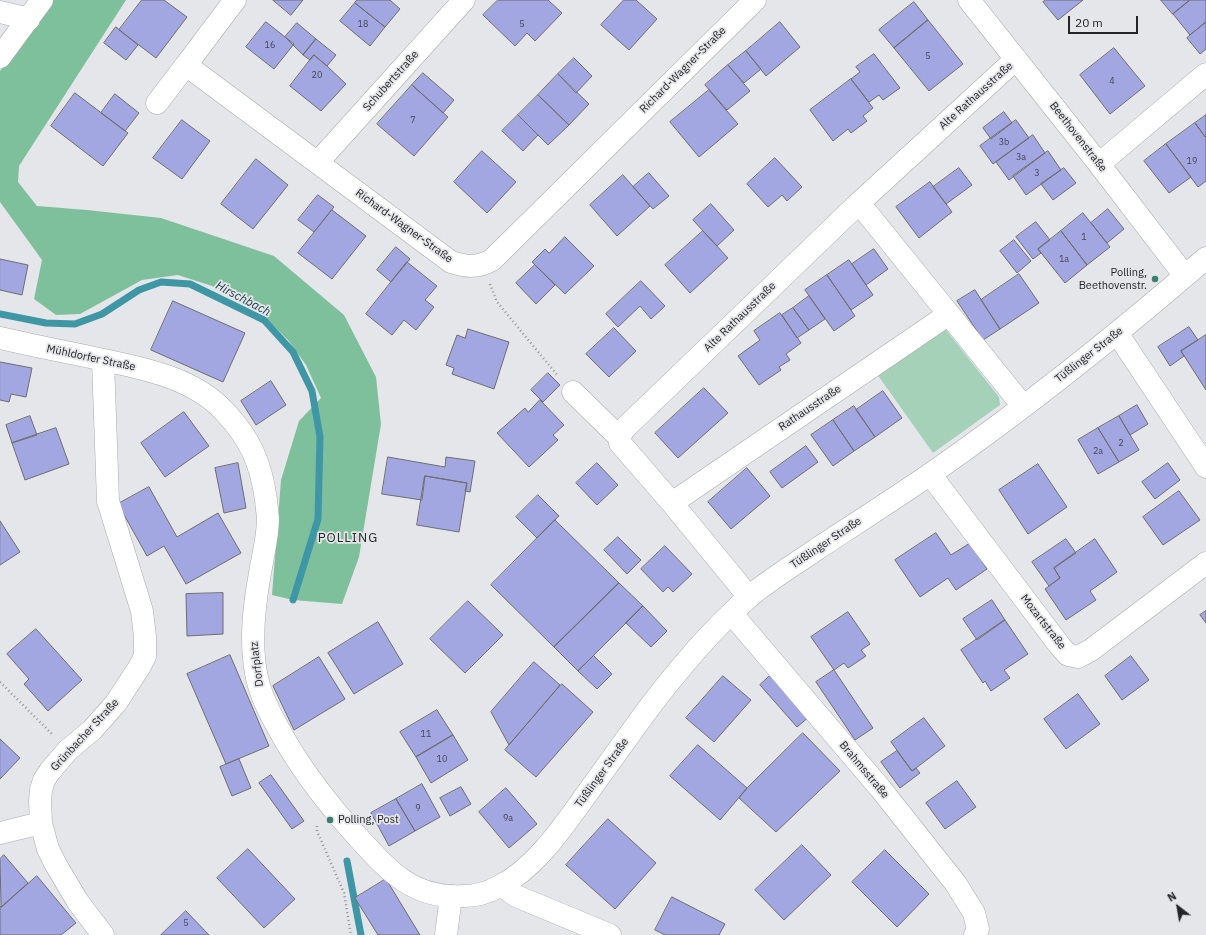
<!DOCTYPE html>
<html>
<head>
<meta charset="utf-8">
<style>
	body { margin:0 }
	#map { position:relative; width:1206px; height:935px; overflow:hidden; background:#e5e6ea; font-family:"IBM Plex Sans",sans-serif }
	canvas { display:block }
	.north { position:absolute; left:1158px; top:887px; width:40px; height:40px; -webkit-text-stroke:3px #e5e6ea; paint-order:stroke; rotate:329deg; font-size:11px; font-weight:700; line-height:16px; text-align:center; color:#252527 }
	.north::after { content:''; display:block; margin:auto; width:14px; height:18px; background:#252527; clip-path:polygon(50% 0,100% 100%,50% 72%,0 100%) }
	.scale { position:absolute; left:1068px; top:16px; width:70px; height:18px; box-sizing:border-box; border:2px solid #252527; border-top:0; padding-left:5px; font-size:12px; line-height:14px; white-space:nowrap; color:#252527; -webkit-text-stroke:3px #e5e6ea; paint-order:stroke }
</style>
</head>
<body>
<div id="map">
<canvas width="1206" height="935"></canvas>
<div class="north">N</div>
<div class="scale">20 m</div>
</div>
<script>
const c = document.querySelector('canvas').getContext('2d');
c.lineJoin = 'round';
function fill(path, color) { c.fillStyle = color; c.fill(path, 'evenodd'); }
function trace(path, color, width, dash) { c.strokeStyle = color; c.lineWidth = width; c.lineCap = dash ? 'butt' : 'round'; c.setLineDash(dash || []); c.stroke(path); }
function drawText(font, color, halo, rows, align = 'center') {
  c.font = font + ' "IBM Plex Sans",sans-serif'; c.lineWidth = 3.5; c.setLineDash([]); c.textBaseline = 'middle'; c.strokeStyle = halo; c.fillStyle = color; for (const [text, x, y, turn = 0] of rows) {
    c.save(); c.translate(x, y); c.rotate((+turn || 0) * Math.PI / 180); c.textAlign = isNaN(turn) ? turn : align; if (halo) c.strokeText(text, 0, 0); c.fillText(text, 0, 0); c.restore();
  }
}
fill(new Path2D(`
	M939,329L946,330L999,397L1000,405L933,453L877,374Z`), '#a4d1b7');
fill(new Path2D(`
	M52,0H126L19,166L18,182L37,206L87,210L161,218L274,256L344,315L376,377L381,424L359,557L342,604L293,600L272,595L281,480L299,421L321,398L306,365L288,340L262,314L212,286L178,275L142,280L80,314L56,315L34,299L42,260L0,202V71Z`), '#7fc09c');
trace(new Path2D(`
	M0,314L46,323L75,324L102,314L139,290L161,282L190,284L264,320L293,352L312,391L320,437L318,519L293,600
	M347,861L361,935`), '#3f96a5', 7);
const building = new Path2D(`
	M142,0H164L187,17L156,58L119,30Z
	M273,0H303L291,15Z
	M357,0H390L400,9L385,27L355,3Z
	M498,0H548L562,13L535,41L527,33L515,46L483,15Z
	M624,0H636L657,19L629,50L601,25Z
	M1046,0H1083L1058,20L1043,2Z
	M1161,0H1190L1173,14Z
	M1190,0H1206V22L1190,35L1173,14Z
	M914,2L928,20L894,48L879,30Z
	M355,3L385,27L370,46L340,21Z
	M928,20L963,64L929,91L894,48Z
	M266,22L294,44L274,69L246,47Z
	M780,22L800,47L766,76L746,51Z
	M1206,22V49L1200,54L1187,38Z
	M297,23L316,39L303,55L285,37Z
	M116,27L138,45L126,60L104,43Z
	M316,39L336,55L327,66L314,55L310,60L303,55Z
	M1114,48L1145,86L1110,114L1080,75Z
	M746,51L761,69L744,83L728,65Z
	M874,54L900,88L883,100L879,95L869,102L851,79L860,72L856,67Z
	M314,55L327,66L346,84L321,111L290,86Z
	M574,58L592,76L576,93L558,74Z
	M728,65L750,91L727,110L705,85Z
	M423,73L454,100L443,113L412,85Z
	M558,74L589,104L569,125L538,95Z
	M851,79L873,108L863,116L867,121L851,133L848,129L833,141L810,110Z
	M412,85L448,117L414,156L377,124Z
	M709,90L738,124L699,157L670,122Z
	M75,93L128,133L103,166L51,126Z
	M115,94L139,113L125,131L101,113Z
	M538,95L569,125L548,145L518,115Z
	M1004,112L1012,123L991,139L983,128Z
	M518,115L538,135L523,151L502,131Z
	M1206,115V138L1195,123Z
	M182,120L210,141L182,179L153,158Z
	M1016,120L1029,138L993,164L980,146Z
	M1195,123L1206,138V181L1198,187L1166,144Z
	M1033,135L1045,153L1009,180L996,162Z
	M1166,144L1191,177L1169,193L1144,161Z
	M482,151L516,182L487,213L454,182Z
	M1048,151L1061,170L1026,195L1013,176Z
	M775,158L802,187L787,201L782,195L768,207L747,184Z
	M256,159L288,185L253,229L221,204Z
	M959,168L972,185L946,204L933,187Z
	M1064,168L1076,183L1053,200L1041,184Z
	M649,173L669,196L653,209L633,187Z
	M623,175L650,206L617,236L590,205Z
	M930,182L952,212L919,238L896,207Z
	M318,195L334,207L314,232L298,220Z
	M711,204L734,230L717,246L693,220Z
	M1108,209L1124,229L1107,243L1091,223Z
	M332,210L366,236L332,279L298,253Z
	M1083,213L1110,247L1087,265L1061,231Z
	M1036,222L1050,240L1038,249L1041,253L1033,259L1016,237Z
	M703,231L728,258L690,293L665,265Z
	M1061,231L1087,265L1065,283L1038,249Z
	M565,237L594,266L565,294L532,262L545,249L549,253Z
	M1014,240L1031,261L1017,273L1000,251Z
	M396,247L410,259L391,282L377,270Z
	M874,249L888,269L866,285L852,264Z
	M0,259L28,265L22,295L0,290Z
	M849,260L873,295L851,310L827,275Z
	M407,262L437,286L425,300L434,307L416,330L404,320L392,335L366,314Z
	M535,265L555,285L536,304L516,283Z
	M1019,274L1039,303L1000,329L981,300Z
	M827,275L855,316L834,331L805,290Z
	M641,281L665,306L651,319L640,306L618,327L606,314Z
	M975,290L1000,329L983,340L957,301Z
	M809,296L825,319L809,330L793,308Z
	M173,301L245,333L223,382L151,350Z
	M793,308L809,330L797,338L782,315Z
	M780,313L801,343L786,354L790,360L779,367L781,370L759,385L738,356L760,340L754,331Z
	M1189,327L1198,340L1181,351L1184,356L1170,366L1158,347Z
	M614,328L636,351L609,377L586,354Z
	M468,329L509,342L494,389L452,374L454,368L446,365L457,335L465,338Z
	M1206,335V390L1181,351Z
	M0,362L32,368L26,397L11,394L9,402L0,400Z
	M548,373L560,385L543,402L531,390Z
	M271,381L286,405L256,425L241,401Z
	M704,388L728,413L678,458L655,433Z
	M883,391L902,418L875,437L856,410Z
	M540,400L564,425L553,435L558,440L529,467L497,433L525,408L528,412Z
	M1137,405L1148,424L1130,435L1119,416Z
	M854,406L875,437L854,451L833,420Z
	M184,412L209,446L165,477L141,443Z
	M30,416L37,435L12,443L6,425Z
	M1119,416L1139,450L1119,462L1098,428Z
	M833,420L854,451L833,466L811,435Z
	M56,428L69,464L25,480L12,443Z
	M1098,428L1119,462L1098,474L1078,440Z
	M806,446L818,462L782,488L770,472Z
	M388,457L445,467L446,457L475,461L470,492L465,491L467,483L425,476L422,500L382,494Z
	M238,463L246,508L224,513L215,468Z
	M597,463L618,485L597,505L576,483Z
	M1168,463L1180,480L1155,499L1142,482Z
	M1038,464L1067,507L1028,534L999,490Z
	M747,468L770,496L731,529L708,502Z
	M425,476L467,483L459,532L417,525Z
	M149,487L177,537L218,513L241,553L186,584L164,546L147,556L118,504Z
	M1179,491L1200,520L1163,545L1143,517Z
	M538,495L559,516L537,538L516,517Z
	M555,520L619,583L554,647L491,585Z
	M0,521L20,552L0,565Z
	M936,533L951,555L970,543L987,569L956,590L948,578L920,597L895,560Z
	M618,537L641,560L627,574L604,550Z
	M1066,539L1076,553L1054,568L1060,578L1049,586L1032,562Z
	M1095,539L1117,572L1090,591L1096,600L1066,620L1045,589L1060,578L1054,568Z
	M665,546L692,574L673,592L668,587L663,592L641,569Z
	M619,583L643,606L578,671L554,647Z
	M223,593V634L187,636L186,594Z
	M992,600L1005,620L977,640L963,619Z
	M468,601L503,635L465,673L430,639Z
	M643,606L667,631L651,647L626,623Z
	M1206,611V623L1200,615Z
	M848,612L870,644L861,650L866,656L848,668L844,663L834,670L811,637Z
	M1005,620L1028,654L1004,670L1010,678L991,691L985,681L983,683L961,650Z
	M378,622L403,664L354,694L328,653Z
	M36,629L82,680L48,711L24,684L29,679L7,654Z
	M230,655L269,746L226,764L187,674Z
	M594,656L612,674L597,689L578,671Z
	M1131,656L1149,680L1122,700L1105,676Z
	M319,657L345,699L294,730L273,686Z
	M534,662L560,685L509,745L491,712Z
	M834,670L873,728L855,740L816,682Z
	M772,674L810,716L797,727L760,685Z
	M723,676L751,700L714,742L686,718Z
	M562,684L593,712L536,777L505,750Z
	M1078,694L1100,724L1066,749L1044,719Z
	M437,710L453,735L416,757L400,732Z
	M924,718L945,746L912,771L891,742Z
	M803,733L840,771L776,832L739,798L747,788Z
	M453,735L468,760L431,783L416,757Z
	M0,739L20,758L0,779Z
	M698,745L747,788L720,820L670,776Z
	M897,751L912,771L916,768L920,773L900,788L881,762Z
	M239,759L251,788L232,796L220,767Z
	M271,775L304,821L292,829L259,783Z
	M957,781L976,807L945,829L926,803Z
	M422,784L440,817L415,831L396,799Z
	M461,787L471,804L450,816L440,798Z
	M506,788L537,824L509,848L479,812Z
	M396,799L415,831L389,846L371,813Z
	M608,819L656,863L615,909L566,865Z
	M802,845L831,875L784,920L755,890Z
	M248,849L295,899L264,928L217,878Z
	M885,850L929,894L897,927L852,882Z
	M4,855L28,883L1,907L0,859Z
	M37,876L76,923L61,935H0V906L1,907Z
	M386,879L420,935H378L355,898Z
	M672,897L725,924L719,935H665L655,930Z
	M186,911L209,935H161Z`);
fill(building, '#a2a7e2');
trace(building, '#6d6d71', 1);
const minor = new Path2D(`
	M235,0L186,65L451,262C467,267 477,268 492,260L755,0
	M969,0L1099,164L1185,276
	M0,12L29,19
	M0,57L42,0
	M157,103L186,65
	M318,162L464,0
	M1099,164L1206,74
	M859,203L1023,406
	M1117,333L1206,467
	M0,338C30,345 60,351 90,357C135,367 191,375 224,411C250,438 261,463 266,500C266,502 268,517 268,518C268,537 263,555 260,573C254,606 250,640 256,673C259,691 267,708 276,724C298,766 325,801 356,835C388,870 412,899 463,896C476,896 487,893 498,887C535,869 563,827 586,795C604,770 622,745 640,720C658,695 677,672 697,649C712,632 732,612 749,597C770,579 794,565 817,549C855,524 894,499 932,473C1027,407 1118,334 1206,258
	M103,360L108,501L142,611L145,637V656L140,666L116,703L92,730L68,750L50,771L44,780L41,790L40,801L41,823L48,849L56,865L78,902L103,935
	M573,392L619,437
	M930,474L1060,646L1068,655L1078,657L1091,650L1206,563
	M672,503L949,314
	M749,597L672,503L620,443L619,437L625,428L859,203L1016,59
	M732,614L880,788L956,884L974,913L978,929L975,935
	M0,833L41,823
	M502,886L516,896L610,935
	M446,935L451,896`);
trace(minor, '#a9aaae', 23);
trace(new Path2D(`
	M490,284L497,302L558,376
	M0,682L52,734
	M317,826V831L344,893L351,935`), '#939497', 2.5, [1, 3]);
trace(minor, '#fff', 22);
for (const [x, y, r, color] of [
	[1155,279,4,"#3d7e6e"],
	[330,820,4,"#3d7e6e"]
]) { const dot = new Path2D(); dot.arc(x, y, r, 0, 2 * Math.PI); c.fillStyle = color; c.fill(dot); trace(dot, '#e5e6ea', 1.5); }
drawText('9px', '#444656', null, [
	["18",363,24],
	["5",522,24],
	["16",270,45],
	["5",928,56],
	["20",317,75],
	["4",1112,81],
	["7",413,120],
	["3b",1004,142],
	["3a",1021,157],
	["19",1192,161],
	["3",1037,173],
	["1",1084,237],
	["1a",1064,259],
	["2",1121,443],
	["2a",1098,451],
	["11",426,734],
	["10",442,759],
	["9",418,808],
	["9a",508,818],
	["5",186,923]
]);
drawText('11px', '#252527', '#e5e6ea', [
	["Richard-Wagner-Straße",683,70,-45],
	["Schubertstraße",391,81,-48],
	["Alte Rathausstraße",976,96,-42],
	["Beethovenstraße",1078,137,52],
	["Richard-Wagner-Straße",404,226,36],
	["Alte Rathausstraße",740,317,-44],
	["Tüßlinger Straße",1089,355,-38],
	["Mühldorfer Straße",91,358,12],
	["Rathausstraße",810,408,-34],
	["Tüßlinger Straße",826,543,-34],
	["Mozartstraße",1043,622,52],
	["Dorfplatz",257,664,-97],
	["Grünbacher Straße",85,735,-47],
	["Brahmsstraße",864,770,50],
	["Tüßlinger Straße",602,773,-54]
]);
drawText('11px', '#252527', '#e5e6ea', [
	["Polling,",1147,273],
	["Beethovenstr.",1147,286],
	["Polling, Post",338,820,"left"]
], 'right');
drawText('italic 12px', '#103940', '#e5e6ea', [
	["Hirschbach",243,299,28]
]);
c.letterSpacing = '1px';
drawText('13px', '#252527', '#e5e6ea', [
	["POLLING",348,538]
]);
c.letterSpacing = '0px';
</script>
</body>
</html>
